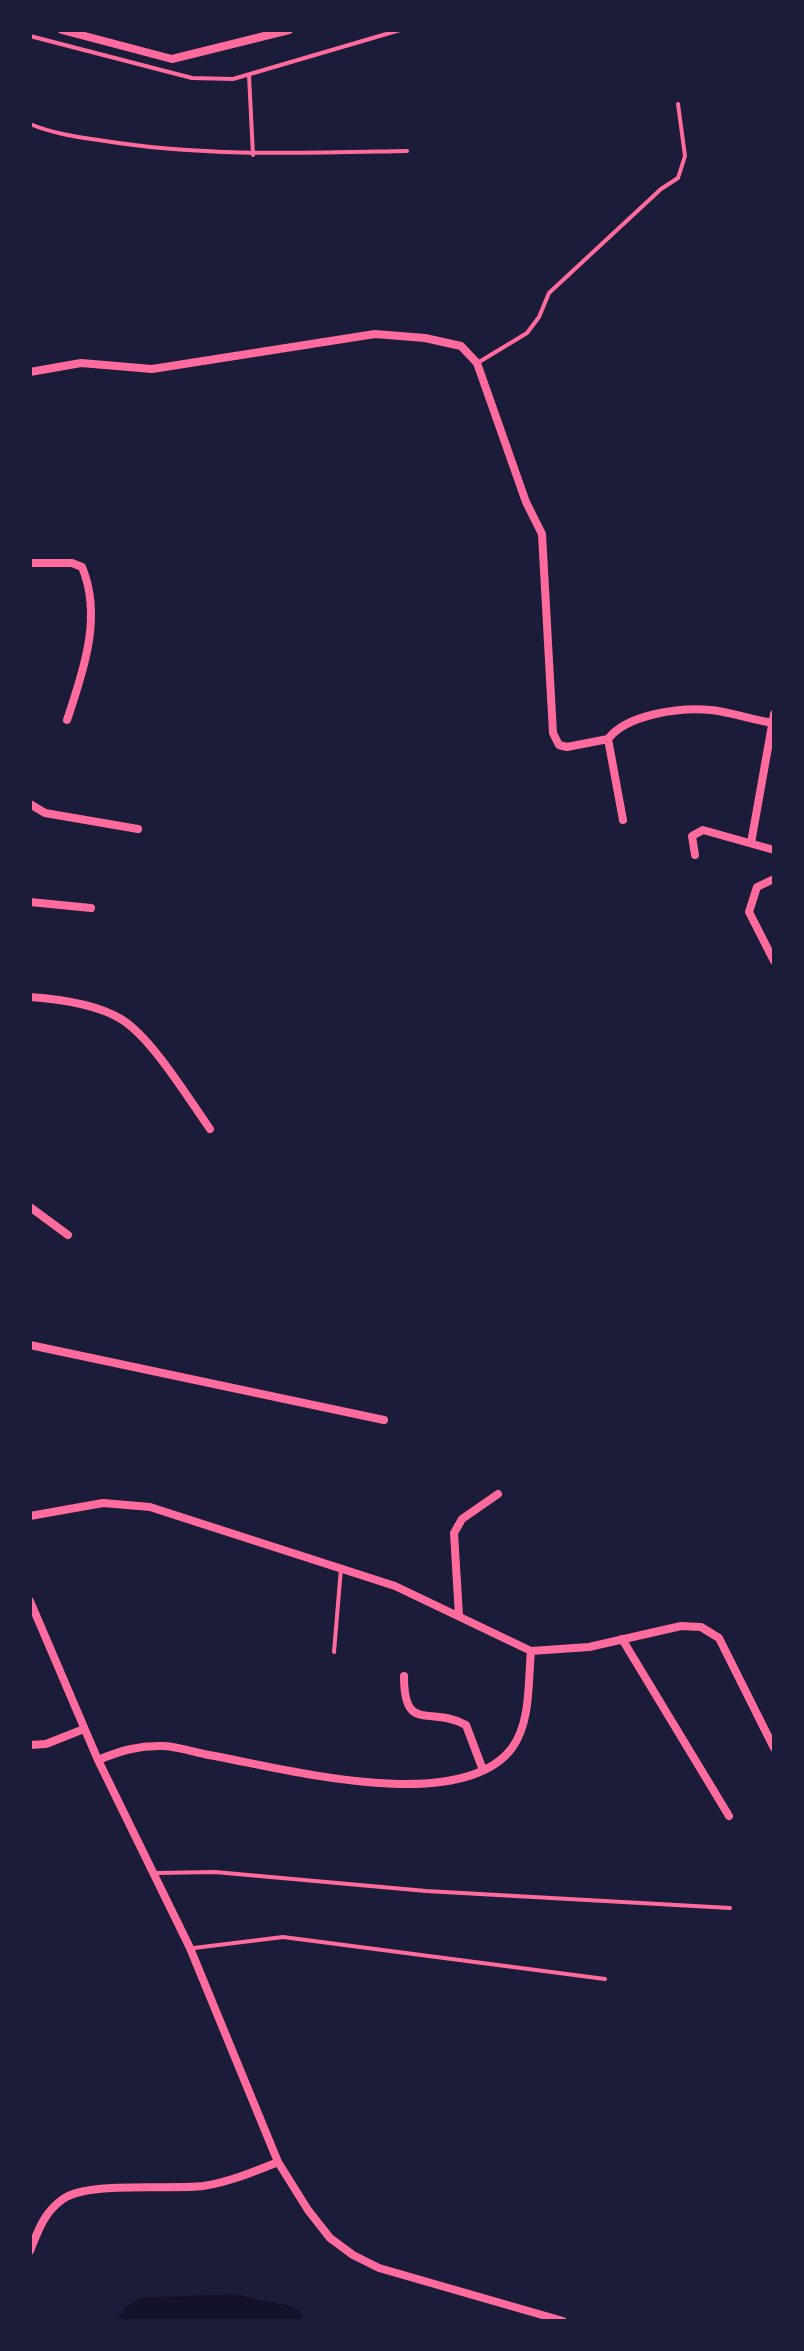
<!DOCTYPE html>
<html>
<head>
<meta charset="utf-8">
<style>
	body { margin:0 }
	#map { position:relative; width:804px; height:2351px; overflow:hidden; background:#1b1b3a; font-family:"Nunito Sans",sans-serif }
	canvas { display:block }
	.frame { position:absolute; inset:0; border:32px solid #1b1b3a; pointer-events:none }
</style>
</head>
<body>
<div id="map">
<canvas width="804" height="2351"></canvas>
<div class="frame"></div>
</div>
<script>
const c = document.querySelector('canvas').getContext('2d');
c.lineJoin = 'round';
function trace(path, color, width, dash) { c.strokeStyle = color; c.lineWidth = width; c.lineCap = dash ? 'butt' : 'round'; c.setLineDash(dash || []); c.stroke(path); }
trace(new Path2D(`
	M134,2321L144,2313L232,2309L288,2321`), '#12122b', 30);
trace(new Path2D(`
	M30,36L192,78L233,79L400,30
	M249,75L253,155
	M30,124C54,134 79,137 105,141C206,157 306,153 407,151
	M479,362L527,333L539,317L549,293L661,189L678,178L685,156L678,104
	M334,1652L341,1568
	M156,1873L215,1872L426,1891L730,1908
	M194,1948L283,1937L605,1979`), '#ff6b9d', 4);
trace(new Path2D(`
	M62,30L172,59L289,30
	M30,372L81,363L152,369L375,334L425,338L461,346L477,363L526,502L542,534L553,733L559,745L567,747L608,739
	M30,563H72L82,567C103,617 83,672 67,720
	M30,804L45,813L138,829
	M623,820L608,739C627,714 681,707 711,710C731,712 752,720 773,723
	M751,843L774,714
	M695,855L692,836L703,830L774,850
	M774,879L757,887L749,912L774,961
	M30,902L91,908
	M30,997C59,999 96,1004 121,1019C152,1038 188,1098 210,1129
	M30,1207L68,1235
	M30,1345L384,1420
	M30,1516L103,1503L150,1507L395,1586L531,1651L589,1647L681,1626L701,1627L719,1638L774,1748
	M30,1601L98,1760L190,1948L278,2162L308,2210L330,2238L353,2255L379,2268L563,2321
	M459,1616L454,1533L462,1519L498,1494
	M622,1639L729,1816
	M404,1676C404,1734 429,1705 466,1725L483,1770
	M30,1745L46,1744L84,1729
	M98,1760C120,1751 139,1745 164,1746C179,1747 194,1752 209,1755C282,1768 460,1817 512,1748C531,1722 528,1682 531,1651
	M30,2251C38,2231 44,2212 63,2199C88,2181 169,2190 203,2186C229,2182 253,2172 278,2162`), '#ff6b9d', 8);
</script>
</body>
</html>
